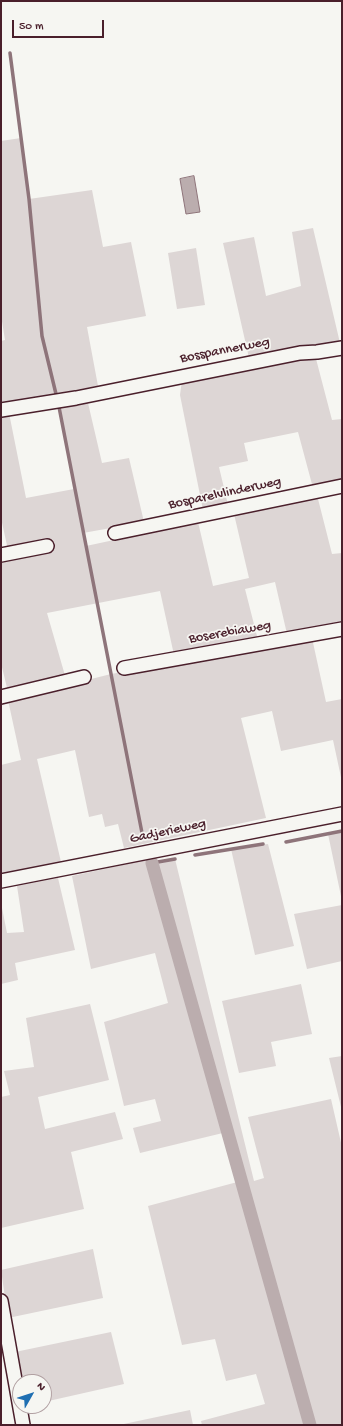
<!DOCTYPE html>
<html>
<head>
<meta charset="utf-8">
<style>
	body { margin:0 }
	#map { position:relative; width:343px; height:1426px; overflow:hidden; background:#f6f6f2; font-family:"Gochi Hand",sans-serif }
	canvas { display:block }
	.frame { position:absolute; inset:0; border:2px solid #4a1f2b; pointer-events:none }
	.north { position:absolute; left:12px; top:1374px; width:40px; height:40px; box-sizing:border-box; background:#f6f6f2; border:1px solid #b1a0a2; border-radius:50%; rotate:51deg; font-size:11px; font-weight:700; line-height:16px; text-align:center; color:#4a1f2b }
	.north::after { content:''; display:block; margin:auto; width:14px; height:18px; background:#1f6fb2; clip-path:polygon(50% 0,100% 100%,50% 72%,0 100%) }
	.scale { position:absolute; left:12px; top:20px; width:92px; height:18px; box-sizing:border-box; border:2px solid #4a1f2b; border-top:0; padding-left:5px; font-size:12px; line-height:14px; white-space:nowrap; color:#4a1f2b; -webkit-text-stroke:3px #f6f6f2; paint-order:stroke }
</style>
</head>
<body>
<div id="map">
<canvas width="343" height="1426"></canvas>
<div class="frame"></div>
<div class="north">N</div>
<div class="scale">50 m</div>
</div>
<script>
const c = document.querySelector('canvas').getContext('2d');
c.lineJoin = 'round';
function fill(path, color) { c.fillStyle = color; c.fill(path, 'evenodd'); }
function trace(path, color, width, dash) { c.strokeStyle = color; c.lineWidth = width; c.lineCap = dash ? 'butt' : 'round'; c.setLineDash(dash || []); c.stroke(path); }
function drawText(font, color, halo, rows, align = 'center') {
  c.font = font + ' "Gochi Hand",sans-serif'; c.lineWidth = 3.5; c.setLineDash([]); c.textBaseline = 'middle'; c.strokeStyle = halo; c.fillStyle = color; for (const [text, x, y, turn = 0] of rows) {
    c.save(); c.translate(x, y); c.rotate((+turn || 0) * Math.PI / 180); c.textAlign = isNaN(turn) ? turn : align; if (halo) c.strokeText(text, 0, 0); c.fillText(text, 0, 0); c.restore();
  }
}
fill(new Path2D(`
	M21,138L29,199L92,190L103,247L131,242L146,316L87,327L98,386L1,403V341L5,340L1,315V141Z
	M313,228L340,343L303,346L249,358L223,243L254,237L266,296L301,286L292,232Z
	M196,248L205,305L177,309L168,253Z
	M315,355L332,420L342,419V481L313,488L298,432L244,443L248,461L219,467L228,505L203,510L180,395L182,380Z
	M88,403L102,463L129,458L144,522L83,533L86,546L198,522L213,586L249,578L234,514L317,495L332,554L342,553V623L287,634L275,582L245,589L258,640L174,655L160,591L47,613L66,679L8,692L1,663V560L53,549L51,541L8,550L1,518V414L9,413L26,498L74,489L59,407Z
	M312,638L326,702L342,699V782L333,740L281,751L272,711L241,718L266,818L124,848L118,824L105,827L102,814L89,817L75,750L37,759L61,862L1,875V765L21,760L8,700L111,674Z
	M342,831V901L328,834Z
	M268,844L294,946L255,955L231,849Z
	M150,859L152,863L175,859L254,1181L264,1178L248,1117L331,1099L342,1147V1425H202L201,1421L265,1404L256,1374L226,1381L215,1339L182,1345L148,1206L241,1181L227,1132L140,1153L133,1128L161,1121L155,1099L124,1106L104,1022L168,1003L155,953L91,969L72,876Z
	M58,878L75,950L15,963L18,980L1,984V903L7,933L24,932L17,886Z
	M342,905V961L307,969L294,914Z
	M301,984L312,1034L271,1042L276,1066L239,1073L222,1001Z
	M90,1004L109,1080L38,1097L45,1129L115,1112L123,1139L71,1152L84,1209L1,1228V1097L10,1095L4,1071L34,1067L26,1018Z
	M342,1056V1111L329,1058Z
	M93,1249L103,1298L8,1318L1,1270Z
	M111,1332L124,1384L44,1402V1382H21L15,1352Z
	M190,1410L193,1425H119Z`), '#ddd6d5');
const water = new Path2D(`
	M194,176L200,212L186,214L180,179Z`);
fill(water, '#bbadae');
trace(water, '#8e747a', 1);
trace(new Path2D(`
	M10,53L29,199L42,336L56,394
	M59,407L143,838
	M286,842L342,831
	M195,855L263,844
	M152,863L175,859`), '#8e747a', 3.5);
trace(new Path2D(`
	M152,863L310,1425`), '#bbadae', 13);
const minor = new Path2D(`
	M1,410L76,398L300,353L317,352L342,348
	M115,533L342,486
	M1,555L47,546
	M124,668L342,629
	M1,697L84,677
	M1,881L342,814
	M1,1301L23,1425`);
trace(minor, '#4a1f2b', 16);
trace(minor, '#f6f6f2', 13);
drawText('14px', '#4a1f2b', '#f6f6f2', [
	["Bosspannerweg",225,351,-11],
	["Bosparelvlinderweg",225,494,-12],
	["Boserebiaweg",230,633,-10],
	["Gadjerieweg",168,832,-12]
]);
</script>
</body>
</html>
